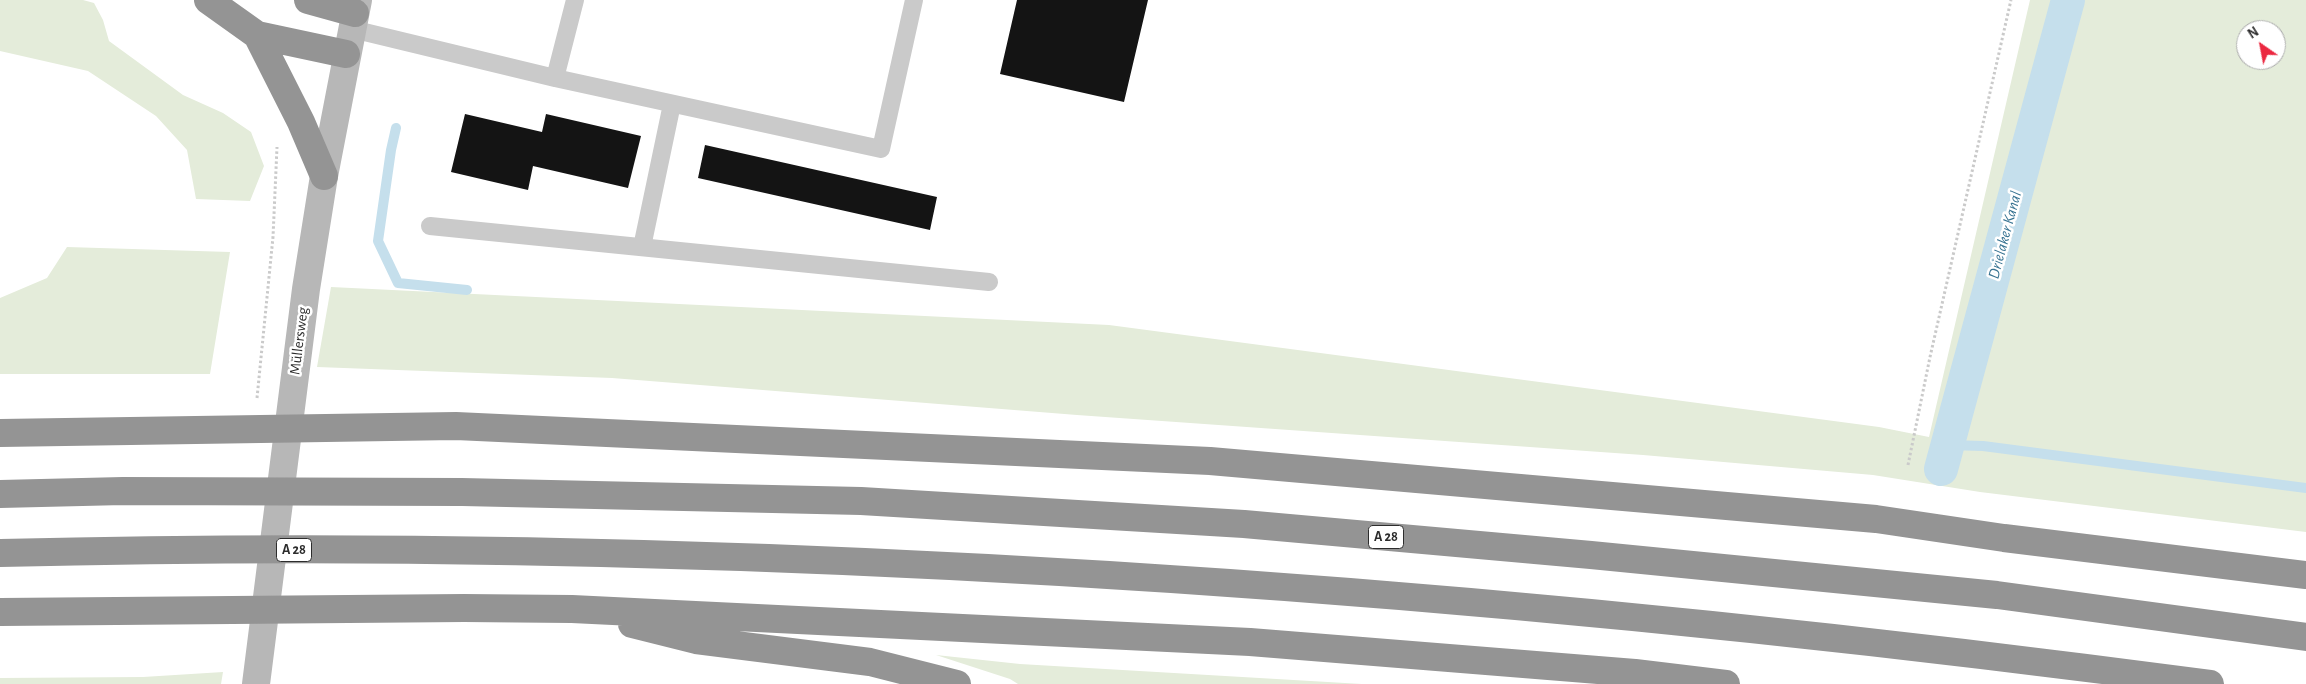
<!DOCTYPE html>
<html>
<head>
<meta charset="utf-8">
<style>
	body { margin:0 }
	#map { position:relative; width:2306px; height:684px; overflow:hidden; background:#fff; font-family:"Alegreya Sans",sans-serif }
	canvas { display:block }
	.north { position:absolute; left:2236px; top:20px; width:50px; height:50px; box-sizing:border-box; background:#fff; border:1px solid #ababab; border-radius:50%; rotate:327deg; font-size:14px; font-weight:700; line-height:20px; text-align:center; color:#2d2d2d }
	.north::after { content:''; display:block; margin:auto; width:18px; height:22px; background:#eb2840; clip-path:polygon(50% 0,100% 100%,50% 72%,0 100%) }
</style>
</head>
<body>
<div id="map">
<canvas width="2306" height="684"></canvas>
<div class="north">N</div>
</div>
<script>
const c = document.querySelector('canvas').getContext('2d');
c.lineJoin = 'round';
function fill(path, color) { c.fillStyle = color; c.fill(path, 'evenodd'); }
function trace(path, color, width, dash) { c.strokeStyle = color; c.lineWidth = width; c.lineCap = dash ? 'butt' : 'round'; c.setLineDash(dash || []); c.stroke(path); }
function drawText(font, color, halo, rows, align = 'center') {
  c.font = font + ' "Alegreya Sans",sans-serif'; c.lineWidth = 5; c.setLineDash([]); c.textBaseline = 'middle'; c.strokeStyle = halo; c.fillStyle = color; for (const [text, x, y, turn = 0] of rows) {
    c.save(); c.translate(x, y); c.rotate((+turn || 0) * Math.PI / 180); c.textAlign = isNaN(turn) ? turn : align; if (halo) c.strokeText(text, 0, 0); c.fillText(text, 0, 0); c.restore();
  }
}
fill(new Path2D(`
	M0,0H83L94,3L103,20L109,41L183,95L223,113L251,132L264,166L250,201L196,199L187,150L156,116L88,71L0,51Z
	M2030,0H2306V532L1980,492L1873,475L1643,455L1077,415L612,378L317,367L331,287L1109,325L1879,427L1929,437ZM2246,30H2276V60H2246Z
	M67,247L230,252L210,374H0V298L47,278Z
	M936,655L1020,664L1362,684H1018L1010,679Z
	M223,672L221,684H0V678L143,677Z`), '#e4ecda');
trace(new Path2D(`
	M396,128L391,150L378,241L398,283L467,290
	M1948,445L1983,446L2306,488`), '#c5dfec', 10);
trace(new Path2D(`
	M1941,469L2068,0`), '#c5dfec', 34);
fill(new Path2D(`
	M1017,0H1148L1124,102L1000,74Z
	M465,114L542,132L546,114L641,136L628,188L533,166L528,190L451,172Z
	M705,145L937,197L930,230L698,178Z`), '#141414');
trace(new Path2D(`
	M257,398L273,237L277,147
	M1908,465L1930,357L2011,0`), '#cacaca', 3, [2.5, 2.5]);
trace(new Path2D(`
	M352,29L555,78L881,149L914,0
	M555,78L575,0
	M430,226L989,282
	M642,247L672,104`), '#cacaca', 18);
trace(new Path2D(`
	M256,684L306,289L324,176L358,0`), '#b7b7b7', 28);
trace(new Path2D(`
	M208,0L257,35L301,122L324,176
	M308,0L355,13
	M257,35L346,54
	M0,433L456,426L1210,461L1876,519L2004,538L2306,575
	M0,494L123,491L462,492L861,501L1244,524L1591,555L1997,595L2306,637
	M0,553C739,534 1478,586 2210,684
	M0,612L464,608L572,609L1250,642L1635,673L1726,684
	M632,624L696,640L870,662L957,684`), '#949494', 28);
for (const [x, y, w] of [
	[1386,537,35],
	[294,550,35]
]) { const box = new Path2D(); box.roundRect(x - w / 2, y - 11.5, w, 23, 4); c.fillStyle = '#fff'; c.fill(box); trace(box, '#2d2d2d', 1); }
drawText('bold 14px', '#2d2d2d', null, [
	["A 28",1386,537],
	["A 28",294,550]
]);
drawText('15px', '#2d2d2d', '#fff', [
	["Müllersweg",299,341,-83]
]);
drawText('italic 16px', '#397492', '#fff', [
	["Drielaker Kanal",2005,235,-75]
]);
</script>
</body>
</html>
